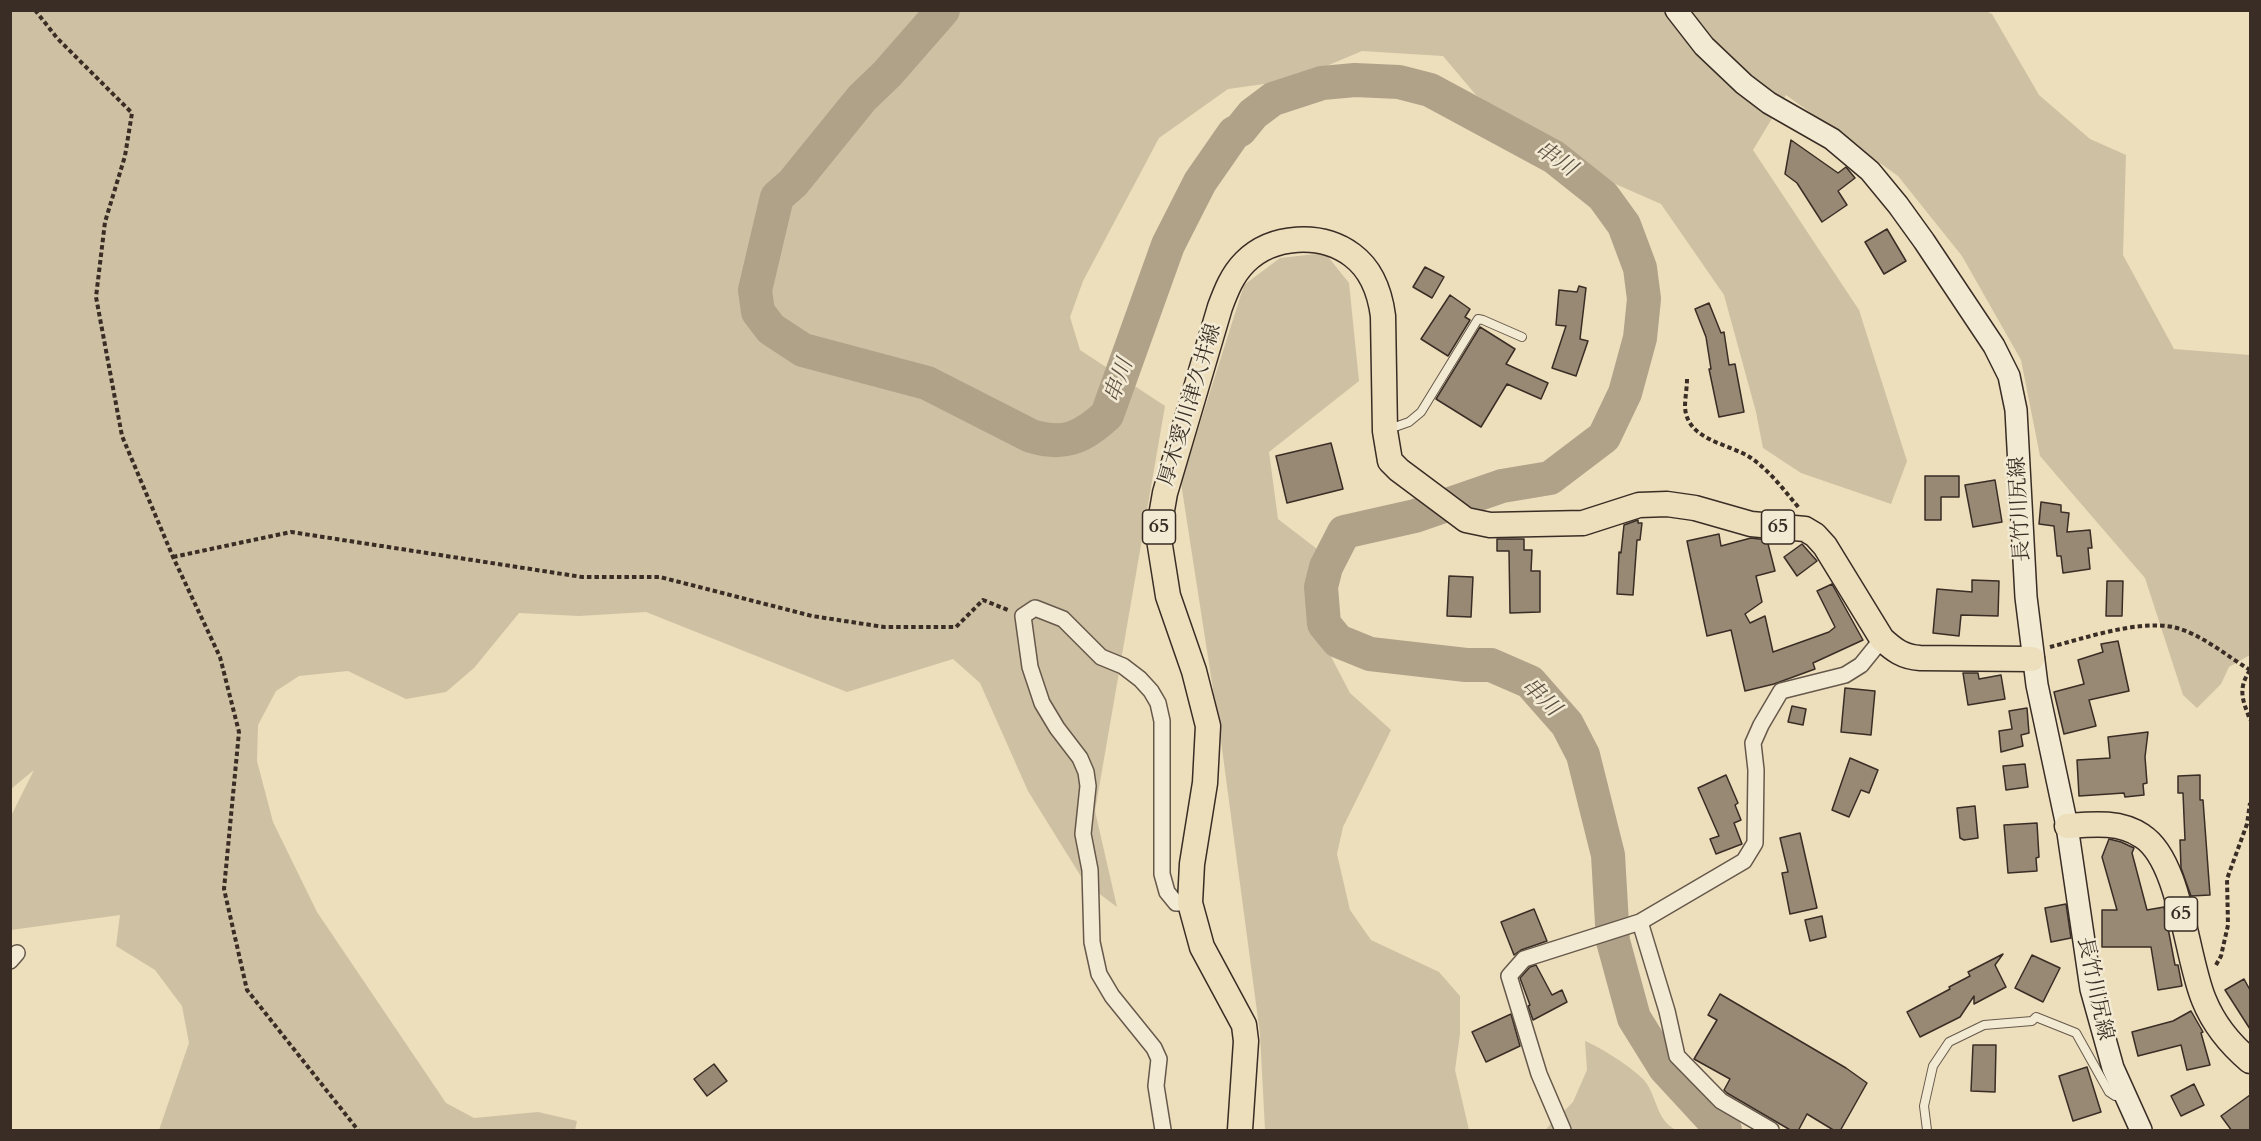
<!DOCTYPE html>
<html>
<head>
<meta charset="utf-8">
<style>
	body { margin:0 }
	#map { position:relative; width:2261px; height:1141px; overflow:hidden; background:#eddebc; font-family:Cardo,serif }
	canvas { display:block }
	.frame { position:absolute; inset:0; border:12px solid #392d25; pointer-events:none }
</style>
</head>
<body>
<div id="map">
<canvas width="2261" height="1141"></canvas>
<div class="frame"></div>
</div>
<script>
const c = document.querySelector('canvas').getContext('2d');
c.lineJoin = 'round';
function fill(path, color) { c.fillStyle = color; c.fill(path, 'evenodd'); }
function trace(path, color, width, dash) { c.strokeStyle = color; c.lineWidth = width; c.lineCap = dash ? 'butt' : 'round'; c.setLineDash(dash || []); c.stroke(path); }
function drawText(font, color, halo, rows, align = 'center') {
  c.font = font + ' Cardo,"Noto Serif JP",serif'; c.lineWidth = 5; c.setLineDash([]); c.textBaseline = 'middle'; c.strokeStyle = halo; c.fillStyle = color; for (const [text, x, y, turn = 0] of rows) {
    c.save(); c.translate(x, y); c.rotate((+turn || 0) * Math.PI / 180); c.textAlign = isNaN(turn) ? turn : align; if (halo) c.strokeText(text, 0, 0); c.fillText(text, 0, 0); c.restore();
  }
}
fill(new Path2D(`
	M11,11H1986L1992,14L2039,95L2090,139L2126,155L2123,255L2174,349L2250,355V655L2229,667L2221,684L2197,708L2183,695L2145,578L2040,456L2021,360L1962,256L1898,176L1786,95L1753,150L1859,310L1907,461L1891,504L1801,473L1763,448L1756,412L1724,295L1661,204L1586,171L1476,95L1443,56L1362,51L1293,80L1228,89L1159,138L1083,281L1070,317L1080,350L1165,406L1095,811L1117,907L1085,883L1028,791L980,683L953,659L847,692L646,612L579,616L519,613L474,668L446,692L406,699L348,671L299,676L276,691L258,725L257,761L273,822L317,912L446,1103L474,1118L538,1112L577,1121L575,1130H159L189,1043L182,1006L155,970L116,946L120,915L11,930L10,818L34,770L11,789Z
	M1325,253L1349,283L1359,381L1269,452L1278,519L1330,559L1326,647L1350,693L1391,730L1343,827L1337,854L1350,910L1371,940L1439,972L1460,996V1034L1455,1070L1469,1130H1265L1260,1034L1221,741L1181,483L1244,285L1280,258Z
	M1585,1041C1600,1047 1633,1068 1644,1080C1658,1097 1655,1119 1676,1130H1545L1573,1102L1587,1070Z`), '#cec0a2');
trace(new Path2D(`
	M943,10L887,74L862,98L793,183L777,197L755,290L758,312L771,329L803,350L927,383L1031,436C1064,446 1082,438 1107,415L1168,245L1200,182L1234,133L1240,130L1253,114L1273,99L1322,83L1355,80L1399,82L1430,90L1554,157L1603,196L1624,225L1640,268L1644,299L1640,338L1625,393L1604,437L1550,478L1502,486L1415,516L1344,532L1326,567L1321,587L1324,624L1338,641L1370,654L1466,665H1491L1530,682L1567,724L1583,755L1608,855L1613,941L1634,1018L1665,1068L1712,1119L1725,1130`), '#b0a289', 34);
const building = new Path2D(`
	M1791,140L1838,173L1846,167L1855,178L1838,191L1847,205L1822,222L1797,183L1785,174Z
	M1887,229L1906,261L1884,274L1865,242Z
	M1425,267L1444,277L1432,298L1413,287Z
	M1579,286L1586,288L1580,339L1588,341L1576,376L1552,368L1566,326L1556,325L1559,290L1577,292Z
	M1450,295L1470,309L1465,317L1470,320L1448,356L1421,339Z
	M1709,303L1721,333L1724,332L1729,365L1735,364L1744,412L1719,417L1709,369H1711L1706,337L1695,309Z
	M1480,327L1515,349L1506,364L1548,383L1541,399L1507,384L1481,427L1436,399Z
	M1331,443L1343,489L1287,503L1276,456Z
	M1925,476H1959V497H1941V520H1925Z
	M1995,480L2002,522L1973,527L1965,485Z
	M2041,502L2061,505V512L2069,513L2067,532L2090,530L2092,548H2088L2090,569L2063,573L2061,556H2057L2054,526L2039,524Z
	M1638,520V523H1642L1640,540H1637L1633,595L1617,594L1619,552L1621,553L1624,525Z
	M1719,534L1721,546L1751,538L1767,540L1775,571L1756,576L1762,602L1745,614L1750,623L1765,616L1773,652L1829,632L1835,627L1817,591L1832,584L1863,640L1813,663L1815,669L1774,684L1745,691L1731,630L1707,636L1687,541Z
	M1497,539H1524V550H1532L1531,571H1540V612L1510,613L1509,551H1497Z
	M1802,544L1817,561L1797,576L1784,557Z
	M1449,576L1473,577L1471,617L1447,616Z
	M1972,580L1999,581L1998,616L1961,615L1959,636L1933,633L1937,589L1972,592Z
	M2107,581H2123L2122,616H2106Z
	M2118,641L2129,691L2089,700L2096,726L2064,734L2054,692L2084,684L2078,660L2103,652L2101,644Z
	M1963,673H1978L1979,679L2001,675L2005,699L1968,705Z
	M1845,688L1875,691L1871,735L1841,732Z
	M1792,706L1806,709L1803,725L1788,722Z
	M2027,708L2029,733L2021,735L2023,746L2001,752L1999,731L2012,729L2009,711Z
	M2148,732L2145,757L2147,783L2143,784L2144,795L2125,797L2124,793L2079,796L2077,760L2110,758L2108,737Z
	M1850,758L1878,770L1869,793L1861,790L1849,817L1832,810Z
	M2025,764L2028,787L2006,790L2003,766Z
	M1726,775L1738,803L1735,805L1741,820L1734,823L1742,844L1716,854L1710,839L1719,836L1698,788Z
	M2200,775V800H2203L2210,895L2191,896L2181,868L2180,840H2185L2183,793H2178V776Z
	M1975,806L1978,838L1964,840L1960,838L1957,808Z
	M2037,823L2039,857L2036,858L2037,871L2008,873L2004,825Z
	M1800,833L1817,908L1790,914L1782,873L1788,872L1780,838Z
	M2109,839L2121,842L2134,848L2132,853L2147,910L2164,907L2175,965H2178L2182,986L2158,990L2151,947H2102V910H2117L2102,857Z
	M2066,904L2071,938L2051,942L2045,908Z
	M1534,909L1547,941L1521,950L1514,955L1501,922Z
	M1822,916L1826,937L1810,941L1805,920Z
	M2003,954L1995,965L2006,987L1974,1004V996L1960,1017L1920,1037L1907,1012L1950,989L1949,987L1970,976L1968,972Z
	M2032,955L2060,968L2043,1002L2015,988Z
	M1536,965L1552,995L1562,990L1567,1002L1533,1020L1528,1006L1530,1005L1520,978L1530,967Z
	M2244,979L2250,990V1029L2225,990Z
	M1720,994L1846,1068L1867,1083L1840,1131H1835L1807,1114L1798,1131H1792L1727,1093L1724,1090L1730,1079L1694,1059L1717,1020L1708,1015Z
	M2191,1011L2203,1032L2201,1033L2210,1065L2187,1070L2181,1045L2138,1056L2132,1032L2173,1021Z
	M1511,1014L1520,1046L1486,1062L1472,1032Z
	M1973,1045H1996L1995,1092L1971,1091Z
	M714,1064L727,1081L707,1096L694,1079Z
	M2087,1067L2101,1112L2073,1121L2059,1076Z
	M2194,1084L2204,1105L2181,1116L2171,1096Z
	M2250,1095V1131H2232L2221,1116Z`);
fill(building, '#978974');
trace(building, '#392d25', 1.5);
const service = new Path2D(`
	M1389,429L1409,422L1421,412L1478,319L1483,320L1522,337
	M1927,1130L1924,1106L1933,1066L1949,1042L1984,1025L2032,1021L2036,1017L2076,1033L2109,1092L2115,1096L2123,1095`);
const minor = new Path2D(`
	M1640,922L1667,1011L1677,1056L1721,1101L1771,1130
	M10,961L17,953
	M1163,1130L1156,1086L1159,1059L1154,1048L1112,996L1099,974L1092,942L1090,870L1083,834L1088,786L1086,772L1080,758L1057,728L1042,703L1030,667L1023,616L1035,608L1063,619L1101,657L1123,666L1140,679L1151,691L1158,703L1162,721V874L1167,892L1176,903H1190
	M1563,1130L1539,1074L1509,976L1524,959L1640,922L1744,861L1755,843L1756,770L1753,743L1761,725L1781,691L1845,675L1861,665L1882,639`);
const secondary = new Path2D(`
	M1676,10L1704,46L1744,84L1769,103L1832,139L1870,171L1898,205L1924,241L1994,346L2009,376L2016,410L2026,597L2037,685L2067,826L2091,989L2113,1068L2141,1130`);
const primary = new Path2D(`
	M2067,826C2093,824 2120,821 2142,836C2181,861 2186,958 2204,1000C2214,1025 2230,1044 2250,1061
	M1240,1130L1246,1041L1244,1025L1202,947L1190,903L1192,864L1205,783L1208,726L1194,671L1168,596L1158,533L1165,493L1220,307C1226,291 1232,275 1245,262C1272,235 1321,232 1352,255C1371,269 1380,293 1383,316L1385,431L1390,461L1399,470L1466,520L1490,525L1583,523L1639,505L1667,504L1695,508L1751,524L1805,529L1815,535L1825,546L1882,639C1894,650 1903,657 1920,658L2032,659`);
trace(service, '#66594b', 10);
trace(minor, '#66594b', 18);
trace(secondary, '#392d25', 24);
trace(primary, '#392d25', 27);
trace(new Path2D(`
	M35,10L57,38L132,113L125,156L105,222L96,297L122,436L173,557L220,657L239,732L224,889L247,990L358,1130
	M1687,379C1687,388 1685,398 1685,407C1687,441 1729,443 1751,458C1770,471 1784,490 1799,508
	M173,557L291,532L582,577H660L812,616L884,627H956L983,600L1008,610
	M2050,647C2086,638 2136,620 2173,627C2200,633 2227,656 2250,670
	M2250,670C2237,690 2243,700 2250,720
	M2216,965L2221,956L2228,925L2227,879L2247,824L2250,803`), '#392d25', 4, [4.5, 3]);
trace(service, '#f3ead3', 8);
trace(minor, '#f3ead3', 15);
trace(secondary, '#f3ead3', 21);
trace(primary, '#eddebc', 24);
for (const [x, y, w] of [
	[1159,527,33],
	[1778,527,33],
	[2181,914,33]
]) { const box = new Path2D(); box.roundRect(x - w / 2, y - 17, w, 34, 4.5); c.fillStyle = '#f3ead3'; c.fill(box); trace(box, '#392d25', 1.5); }
drawText('bold 20px', '#392d25', null, [
	["65",1159,527],
	["65",1778,527],
	["65",2181,914]
]);
drawText('21px', '#392d25', '#f3ead3', [
	["厚木愛川津久井線",1191,405,-73],
	["長竹川尻線",2021,509,-93],
	["長竹川尻線",2094,989,78]
]);
drawText('italic 22px', '#5d5043', '#f3ead3', [
	["串川",1555,160,34],
	["串川",1120,381,-70],
	["串川",1540,698,44]
]);
</script>
</body>
</html>
